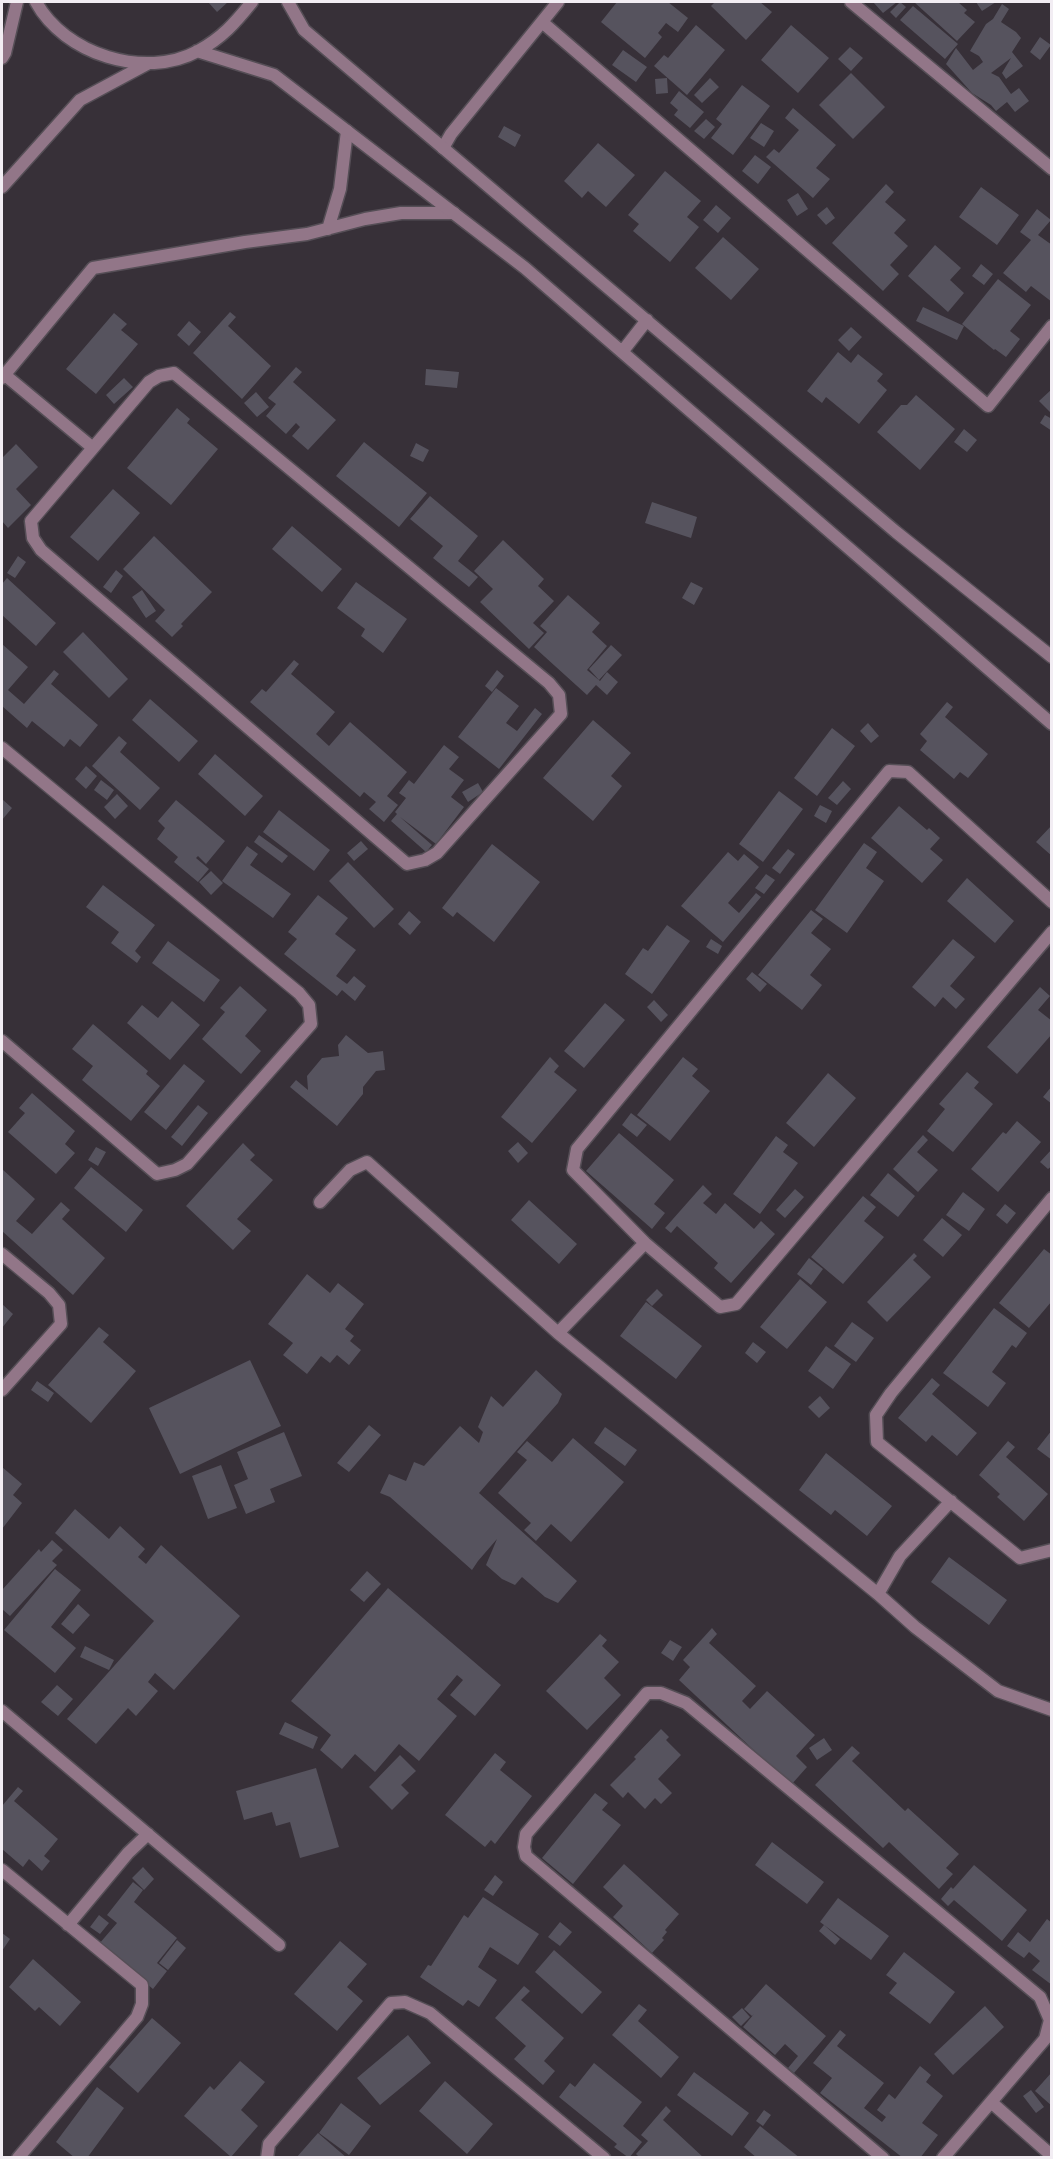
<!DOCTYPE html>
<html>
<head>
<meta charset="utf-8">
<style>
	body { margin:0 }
	#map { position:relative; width:1053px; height:2159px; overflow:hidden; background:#373038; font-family:"PT Sans",sans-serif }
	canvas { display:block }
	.frame { position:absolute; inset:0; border:3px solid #f2edf3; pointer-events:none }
</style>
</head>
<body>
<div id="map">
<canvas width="1053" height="2159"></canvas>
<div class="frame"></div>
</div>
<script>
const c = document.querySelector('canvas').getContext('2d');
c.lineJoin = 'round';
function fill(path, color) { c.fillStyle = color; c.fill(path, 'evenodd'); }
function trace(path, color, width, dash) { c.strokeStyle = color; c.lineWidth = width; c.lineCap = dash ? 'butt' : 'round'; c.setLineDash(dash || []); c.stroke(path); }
fill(new Path2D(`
	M208,2H228L217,12Z
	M617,2H668L688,18L678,32L666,23L658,33L662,37L645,58L601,22Z
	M715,2H760L772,12L746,40L711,6Z
	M873,2H897L883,13Z
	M900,2L906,7L896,18L890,12Z
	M914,2H958L967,10L964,13L975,22L957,41Z
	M976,2H996L982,11Z
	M1002,4L1009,9L1001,22L1016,32L1021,38L1012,52L1023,66L1006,79L1002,73L1011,58L991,73L999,77L1011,94L1019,88L1029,101L1015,112L1007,102L996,111L991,105L972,93L946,64L956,48L973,70L983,62L979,56L970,51L986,24L993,19Z
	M913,6L958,44L945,59L900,20Z
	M696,25L725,50L687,95L654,66L664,55L668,58Z
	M791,25L829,58L798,93L761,60Z
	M1040,37L1051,45L1040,60L1030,52Z
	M850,47L863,58L851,71L838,59Z
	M623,50L647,67L636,82L612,65Z
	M851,73L885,107L853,139L819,105Z
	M667,78L668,93L656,94L655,79Z
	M710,78L719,87L702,103L694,95Z
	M742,85L770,106L733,155L711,138L722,124L716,119Z
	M679,91L704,112L690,128L674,115L678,110L670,103Z
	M793,108L836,145L816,168L830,179L813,198L766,157L774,149L779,153L799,130L785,118Z
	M706,119L715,127L704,139L694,131Z
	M761,123L774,131L764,147L750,138Z
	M504,126L521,135L515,147L498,137Z
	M598,143L635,175L606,207L588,191L582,198L564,181Z
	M755,155L771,167L758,184L742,171Z
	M665,171L701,201L687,217L699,227L670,262L633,231L639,224L628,215Z
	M886,184L894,192L885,202L906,220L894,233L908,246L890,265L899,274L883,291L832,243Z
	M981,187L1019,215L997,245L959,217Z
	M798,193L808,209L797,216L787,200Z
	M716,205L731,218L718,233L703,220Z
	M827,207L835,218L826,225L817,215Z
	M1037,209L1051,220L1038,235L1052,245V302L1031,286L1026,292L1003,273L1031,240L1020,232Z
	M723,237L759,269L731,300L695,268Z
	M935,245L961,268L950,280L964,293L948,312L908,276Z
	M981,264L993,274L984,285L972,276Z
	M998,279L1031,305L1010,331L1020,339L1006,357L995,349L994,350L962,324Z
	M923,307L964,326L957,340L916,321Z
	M230,312L236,317L228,326L271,366L242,399L193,353Z
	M114,313L127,324L121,330L138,344L96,394L66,369Z
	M189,321L201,332L189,346L177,335Z
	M851,327L862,337L849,351L838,340Z
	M838,352L851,363L858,354L883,374L877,381L887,390L859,424L826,397L822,403L807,391Z
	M296,367L302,372L293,382L336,420L308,450L292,436L300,427L296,423L286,434L266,416L276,404L268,398Z
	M426,369L459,372L457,388L425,385Z
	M124,378L133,387L114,404L106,395Z
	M1052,389V410L1050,412L1039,401Z
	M256,392L269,407L257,417L244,403Z
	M916,395L955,429L920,470L877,432L901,405H907Z
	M177,408L190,419L187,423L218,449L171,505L127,468Z
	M1045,415L1052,419V431L1040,423Z
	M964,429L977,440L967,452L954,442Z
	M364,442L427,493L399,527L336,476Z
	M416,443L429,450L423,462L410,456Z
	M16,444L38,467L16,489L31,505L8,528L2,521V458Z
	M113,489L140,513L98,561L70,537Z
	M430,496L478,536L458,561L478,577L469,587L433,558L443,546L410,519Z
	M652,502L697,517L691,538L645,523Z
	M292,526L342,569L322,592L272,549Z
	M154,536L212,592L181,624L183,626L172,637L155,621L165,610L123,569Z
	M503,540L544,579L538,586L554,601L533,623L544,633L529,649L480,602L493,589L474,571Z
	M18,556L26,562L15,578L7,573Z
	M116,570L123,576L111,593L103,587Z
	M7,578L56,623L36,646L2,615V584Z
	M356,582L407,619L383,653L361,636L365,629L337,608Z
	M691,582L703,588L694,605L682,598Z
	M142,590L156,611L146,618L132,597Z
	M568,595L600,623L592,632L607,646L587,670L600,681L607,672L618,682L607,695L596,685L587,695L534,647L547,632L540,626Z
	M83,632L128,679L109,698L63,652Z
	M2,644L28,667L8,690L24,704L54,670L59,674L51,684L98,725L80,747L70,739L64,747L32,721L27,728L2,706Z
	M611,645L622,655L599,680L589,669Z
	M294,660L299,664L291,674L335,712L316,734L329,746L350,722L407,772L387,796L398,805L384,822L369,809L376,802L364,792L360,797L250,702L262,689L266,692Z
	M497,670L504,676L492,692L485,686Z
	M496,688L519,706L506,723L517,731L535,708L542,714L499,769L458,737Z
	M150,699L198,741L179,762L132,720Z
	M947,702L953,707L945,717L988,754L968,778L960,772L954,779L920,750L927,741L920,734Z
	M593,720L631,753L611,776L622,786L593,821L543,778Z
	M868,723L879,736L871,743L860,731Z
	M832,728L855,746L817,796L794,778Z
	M119,736L127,743L120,752L160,788L140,810L92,766Z
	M444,745L459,757L449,769L464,780L451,797L464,807L436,844L400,817L432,845L426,852L391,821L397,814L395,812L406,798L399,793L409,780L414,784Z
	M215,754L263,796L245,816L198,774Z
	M86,766L97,776L86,789L75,779Z
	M101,780L114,790L107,800L94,790Z
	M843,781L851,789L837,805L828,798Z
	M478,783L483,792L468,802L462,792Z
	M779,791L803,809L763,862L739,844Z
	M117,794L128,806L115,819L104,807Z
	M2,799L12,808L2,820Z
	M176,800L225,841L206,864L198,856L196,858L209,869L198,882L174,862L178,857L157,839L165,828L158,821Z
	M820,805L832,811L826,823L814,816Z
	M899,806L927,830L929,828L940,838L930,849L943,860L922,883L871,838Z
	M279,810L330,850L314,871L263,832Z
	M1052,825V856L1036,842Z
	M259,835L288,856L282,863L254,842Z
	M361,841L368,849L354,861L347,853Z
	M864,843L877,852L866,868L884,881L847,933L815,910Z
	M492,844L540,882L494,942L457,912L453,917L442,908Z
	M247,846L258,854L250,865L291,894L273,918L222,881Z
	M788,849L795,854L780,874L772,868Z
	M728,852L738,861L744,854L759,867L728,903L739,913L756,893L761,897L723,942L681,906Z
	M348,862L394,909L374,928L329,881Z
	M211,871L223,883L211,895L199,882Z
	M766,874L775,880L764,894L755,888Z
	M967,878L1014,921L995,943L947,901Z
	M103,885L155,925L135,951L141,957L137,963L111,943L119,932L86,907Z
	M318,895L348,918L335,934L356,950L336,976L347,984L354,976L366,986L355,1001L342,990L337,996L284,954L297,939L288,932Z
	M811,910L823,919L811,933L831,949L810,975L822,985L802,1010L758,975Z
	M409,911L421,922L410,935L398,924Z
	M667,925L690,941L652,994L625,974L643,948L648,951Z
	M711,939L722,946L718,954L706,947Z
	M953,939L975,957L950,986L965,999L956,1009L943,997L935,1007L912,987Z
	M168,941L220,980L204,1002L152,963Z
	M752,972L767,984L760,992L746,979Z
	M240,986L267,1010L245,1036L261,1051L241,1074L202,1039L225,1012L220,1008Z
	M1040,987L1050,996L1038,1010L1052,1021V1034L1017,1074L987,1047Z
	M654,1000L668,1015L661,1022L647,1007Z
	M172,1001L200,1025L170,1060L127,1023L142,1005L158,1018Z
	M605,1003L625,1020L584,1068L564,1051Z
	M93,1024L148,1071L146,1074L160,1086L131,1121L82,1080L93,1066L72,1049Z
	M346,1035L368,1053L383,1051L385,1070L376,1071L363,1087V1094L337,1126L290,1087L296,1080L308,1090L307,1076L322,1058L339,1056L338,1045Z
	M550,1057L559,1066L554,1072L577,1090L532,1143L501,1117Z
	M683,1057L698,1069L692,1076L710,1091L670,1141L637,1115Z
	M184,1064L205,1081L166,1130L144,1112Z
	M967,1072L979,1082L974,1088L993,1104L953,1152L927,1131L945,1109L939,1104Z
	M828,1073L856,1098L814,1147L786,1123Z
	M1052,1086V1104L1043,1097Z
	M32,1093L75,1131L65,1144L75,1153L56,1174L8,1132L25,1113L19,1108Z
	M198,1105L208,1113L182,1146L171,1137Z
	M631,1113L647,1125L637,1137L622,1125Z
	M1017,1121L1041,1142L998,1192L971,1169L1003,1132L1006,1134Z
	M619,1133L674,1180L654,1204L665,1213L652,1229L586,1171Z
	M923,1135L928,1140L917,1152L938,1170L918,1192L893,1169Z
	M776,1136L788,1145L783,1152L798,1163L760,1214L733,1194Z
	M518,1142L528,1153L518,1163L508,1151Z
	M243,1143L255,1155L250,1160L273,1180L237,1219L251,1231L233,1250L186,1206Z
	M96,1147L106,1152L98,1166L88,1160Z
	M1052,1149V1166L1048,1169L1040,1162Z
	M91,1167L143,1210L126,1232L74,1188Z
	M2,1169L35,1199L16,1221L32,1234L61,1202L70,1210L62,1219L105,1258L73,1295L2,1231Z
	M888,1173L915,1196L898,1217L870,1195Z
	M703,1185L712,1194L703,1203L716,1214L725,1203L754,1229L761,1221L775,1234L731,1283L714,1268L718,1263L677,1226L671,1233L665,1228Z
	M795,1189L804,1197L785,1218L776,1210Z
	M963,1192L985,1209L969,1231L946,1215Z
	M863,1196L876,1207L864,1221L884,1237L843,1284L811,1257Z
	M529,1200L577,1244L559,1264L511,1220Z
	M1005,1204L1016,1213L1007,1224L996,1215Z
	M942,1218L962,1235L943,1257L923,1240Z
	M1044,1249L1052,1255L1050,1263L1052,1265V1301L1029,1328L999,1303Z
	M914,1253L917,1256L913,1260L931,1277L887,1322L867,1302Z
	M809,1258L823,1269L811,1285L797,1274Z
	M307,1274L330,1293L338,1283L364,1304L345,1329L354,1336L350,1341L361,1350L349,1365L337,1355L330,1363L321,1356L307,1374L283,1355L293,1343L268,1324Z
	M800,1279L827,1302L787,1349L760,1327Z
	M657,1289L663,1295L652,1306L646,1300Z
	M646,1302L702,1346L676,1379L620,1336Z
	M2,1304L13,1314L2,1328Z
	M994,1308L1027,1333L1016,1348L1012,1345L992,1372L1006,1383L988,1407L943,1373Z
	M852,1322L874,1338L856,1362L834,1346Z
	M99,1327L109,1335L103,1342L136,1371L91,1423L48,1385Z
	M753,1342L766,1352L757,1363L745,1353Z
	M826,1346L851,1364L833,1389L808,1371Z
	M250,1360L281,1426L180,1474L149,1408Z
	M536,1370L562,1394L558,1403L479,1493L577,1581L558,1603L545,1597L522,1577L515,1585L502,1579L486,1565L497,1539L478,1561L472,1570L390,1497L380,1493L389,1474L406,1481L414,1462L424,1466L460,1426L479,1443L483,1432L478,1427L491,1396L503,1407Z
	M932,1378L940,1385L932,1394L977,1433L957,1456L932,1435L926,1442L898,1418Z
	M37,1381L54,1393L48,1402L31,1390Z
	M820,1396L830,1408L819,1418L808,1407Z
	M369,1425L381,1435L349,1472L337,1463Z
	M605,1427L637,1450L625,1466L594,1443Z
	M1052,1430V1460L1037,1449Z
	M284,1432L302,1476L270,1489L275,1502L246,1514L234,1485L248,1479L237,1452Z
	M573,1438L624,1482L571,1542L551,1524L536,1541L524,1530L531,1523L498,1493L527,1460L517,1452L527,1441L552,1462Z
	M1008,1441L1015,1447L1006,1457L1048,1494L1024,1521L997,1497L1000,1494L979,1475Z
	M826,1453L892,1506L867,1536L835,1510L831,1515L799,1490Z
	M221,1465L237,1508L208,1519L192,1476Z
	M2,1467L22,1484L13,1495L22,1503L2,1529Z
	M75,1509L109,1539L120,1526L145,1549L138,1557L146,1564L161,1545L240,1616L174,1690L155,1673L148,1682L158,1691L136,1716L128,1708L96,1744L67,1719L154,1621L55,1533Z
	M52,1540L63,1550L52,1561L57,1565L10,1616L2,1609V1590L39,1549L41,1552Z
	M949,1557L1007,1600L989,1625L931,1582Z
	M55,1569L81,1590L51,1627L76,1648L55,1673L4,1630Z
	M367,1571L381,1584L364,1602L350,1590Z
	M388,1588L501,1685L475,1716L450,1695L463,1680L457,1675L437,1699L457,1716L419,1761L399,1744L375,1772L355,1754L342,1769L320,1750L331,1735L291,1701Z
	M78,1604L90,1615L73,1634L61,1624Z
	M712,1628L717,1634L709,1643L756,1686L742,1701L750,1709L767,1691L815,1735L796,1756L807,1767L791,1785L679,1680L690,1667L683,1660Z
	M600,1634L607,1640L602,1646L619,1662L604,1678L621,1695L587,1730L546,1691Z
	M670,1640L682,1647L673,1661L661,1653Z
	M85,1646L114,1660L109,1670L80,1657Z
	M57,1685L73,1699L58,1716L41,1702Z
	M285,1722L318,1737L313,1749L279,1734Z
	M661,1729L669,1737L666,1740L681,1755L658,1779L672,1793L661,1804L655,1798L645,1809L628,1792L623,1798L610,1785L636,1759L634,1757Z
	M824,1738L832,1750L817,1760L809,1748Z
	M852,1746L860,1753L852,1761L905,1811L908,1808L959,1854L946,1868L953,1874L939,1889L889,1842L883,1848L815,1785Z
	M495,1753L506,1762L500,1770L532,1796L495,1844L491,1840L485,1847L445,1815Z
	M400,1755L416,1771L401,1785L409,1793L392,1810L369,1787Z
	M316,1768L339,1847L300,1858L290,1822L276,1826L272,1812L244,1820L236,1791Z
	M18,1787L23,1791L14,1801L58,1839L44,1856L50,1861L42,1871L29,1859L23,1867L2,1849V1806Z
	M595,1793L608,1803L602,1810L621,1825L573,1884L542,1858Z
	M772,1842L824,1882L807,1904L755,1865Z
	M624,1864L679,1914L665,1930L667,1932L662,1938L664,1940L652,1953L613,1917L623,1906L603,1887Z
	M974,1865L1027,1910L1002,1941L954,1900L948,1906L941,1899L951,1887L953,1889Z
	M143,1867L154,1879L144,1890L132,1878Z
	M495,1875L503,1882L493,1896L484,1890Z
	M133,1882L143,1890L134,1902L177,1938L157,1963L167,1971L153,1989L99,1944L117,1923L107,1915Z
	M483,1897L539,1934L518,1965L490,1947L478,1967L497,1980L479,2007L468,2000L463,2006L420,1977L428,1965L431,1966L464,1915L468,1918Z
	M838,1898L889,1936L871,1960L820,1922Z
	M99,1915L109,1923L100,1934L90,1927Z
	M1047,1919L1052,1923V1985L1032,1970L1040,1961L1029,1952L1024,1958L1007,1946L1018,1932L1030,1942Z
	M560,1922L572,1932L560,1946L548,1937Z
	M824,1925L840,1939L835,1945L819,1931Z
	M2,1933L10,1939L2,1951Z
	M177,1940L186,1948L168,1970L159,1963Z
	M340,1941L367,1964L347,1987L363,2001L337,2031L294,1994Z
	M554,1950L602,1992L582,2014L535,1972Z
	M904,1952L955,1992L930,2024L889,1993L897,1983L886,1975Z
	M33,1959L81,2002L60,2026L39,2007L35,2011L9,1987Z
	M766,1984L826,2036L794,2073L788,2068L798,2056L785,2044L775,2055L743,2027L754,2014L752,2016L744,2009Z
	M524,1986L530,1991L521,2000L564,2038L544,2061L555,2071L543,2085L514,2059L526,2046L495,2018Z
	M639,2004L647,2010L638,2021L679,2057L661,2078L612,2035Z
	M985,2006L1004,2027L953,2075L934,2054Z
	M742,2008L750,2017L741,2026L732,2017Z
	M152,2018L181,2043L138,2093L109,2067Z
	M840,2030L846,2035L837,2046L884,2083L864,2108L882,2122L886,2117L877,2110L889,2094L895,2099L920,2066L931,2075L926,2082L943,2096L922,2123L938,2135L920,2158H903L820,2093L832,2078L813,2063Z
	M408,2035L431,2063L380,2105L357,2078Z
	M240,2061L265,2082L241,2110L258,2126L231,2157L184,2116L210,2086L214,2090Z
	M594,2063L642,2102L623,2126L642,2142L629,2158L614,2147L617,2144L559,2097L570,2083L575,2087Z
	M694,2072L749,2113L732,2136L677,2095Z
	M1052,2072V2106L1035,2091Z
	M445,2081L493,2124L467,2154L419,2111Z
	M97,2087L124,2108L87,2158H75L56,2142Z
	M1031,2090L1044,2107L1036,2113L1023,2096Z
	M341,2103L371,2126L349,2155L319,2133Z
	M666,2106L671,2111L663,2120L704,2158H640L636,2154L648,2141L641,2135Z
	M764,2110L771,2115L763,2126L756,2121Z
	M760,2126L800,2158H757L744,2147Z
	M318,2133L347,2158H296Z`), '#56535e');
const minor = new Path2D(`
	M851,2L1052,169
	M542,22L988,406L1052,326
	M443,148L451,134L558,2
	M328,229L340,189L347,131
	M174,373L549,683L559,695L561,714L437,853L425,860L407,864L41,550L33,538L31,521L149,382L159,376Z
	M5,375L93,448
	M2,378L93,268L245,242L307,234L365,219L401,213H454
	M2,748L299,993L309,1005L311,1024L187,1164L175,1170L157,1174L2,1041
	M1052,902L908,772L889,771L577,1149L573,1170L645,1243L720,1307L736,1304L1052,932
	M1052,1198L891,1393L876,1415L877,1442L1020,1558L1052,1550
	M320,1202L350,1170L367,1162L558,1333L878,1594L915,1627L998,1691L1052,1710
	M2,1254L49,1293L59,1305L61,1324L2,1390
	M558,1333L645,1243
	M878,1594L900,1556L951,1501
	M2,1711L279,1945
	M2,1870L142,1985V2004L137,2017L18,2158
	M68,1925L128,1853L148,1834
	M991,2102L1052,2156
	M267,2158L269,2144L391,2003L405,2002L430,2013L604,2158
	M883,2158L526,1856L524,1847L526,1834L647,1693H661L686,1703L1040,1997L1050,2020L1045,2039L943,2158`);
const tertiary = new Path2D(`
	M36,2C64,54 145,80 198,51C222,38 235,23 252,2
	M288,2L304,30L896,532L1052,657
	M197,51L274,75L525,268L1052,724
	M2,58L5,53L17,2
	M2,187L80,100L149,63
	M622,352L647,320`);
trace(minor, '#554e56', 15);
trace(tertiary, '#554e56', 15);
trace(minor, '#927688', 12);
trace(tertiary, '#927688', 12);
</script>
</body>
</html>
